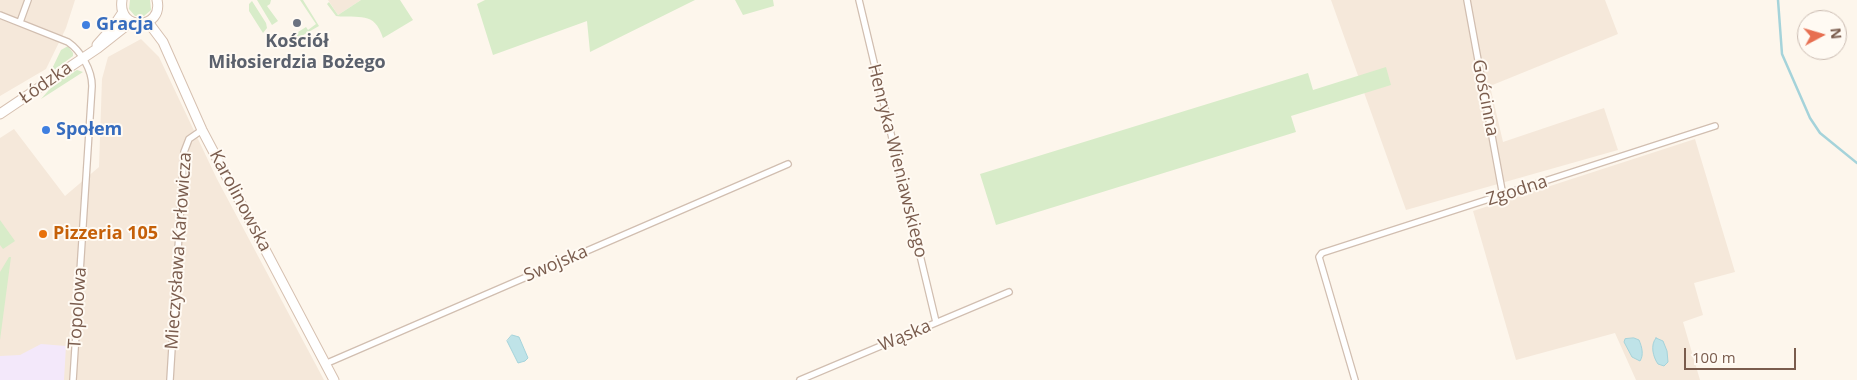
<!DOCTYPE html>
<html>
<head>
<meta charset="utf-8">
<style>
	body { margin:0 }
	#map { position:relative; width:1857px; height:380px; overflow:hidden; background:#fdf6ec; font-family:"Open Sans",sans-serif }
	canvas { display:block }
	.north { position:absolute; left:1797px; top:10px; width:50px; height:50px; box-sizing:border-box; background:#fffaf3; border:1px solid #cabbb1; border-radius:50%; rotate:84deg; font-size:14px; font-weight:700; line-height:20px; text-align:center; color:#7a5c4d }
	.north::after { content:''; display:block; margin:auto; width:18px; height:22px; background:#e76f51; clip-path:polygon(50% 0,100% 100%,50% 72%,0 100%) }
	.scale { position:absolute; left:1684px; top:348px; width:112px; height:22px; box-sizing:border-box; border:2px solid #7a5c4d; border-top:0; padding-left:6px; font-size:15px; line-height:18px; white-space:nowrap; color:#7a5c4d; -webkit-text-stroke:4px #fffaf3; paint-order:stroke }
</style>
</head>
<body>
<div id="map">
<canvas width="1857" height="380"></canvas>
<div class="north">N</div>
<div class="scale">100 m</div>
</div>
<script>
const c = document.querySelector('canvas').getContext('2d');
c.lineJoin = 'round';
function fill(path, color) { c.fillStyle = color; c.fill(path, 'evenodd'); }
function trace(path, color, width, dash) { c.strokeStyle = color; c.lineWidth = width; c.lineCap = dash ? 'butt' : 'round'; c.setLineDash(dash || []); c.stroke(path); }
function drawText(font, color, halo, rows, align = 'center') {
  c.font = font + ' "Open Sans",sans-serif'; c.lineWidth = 4; c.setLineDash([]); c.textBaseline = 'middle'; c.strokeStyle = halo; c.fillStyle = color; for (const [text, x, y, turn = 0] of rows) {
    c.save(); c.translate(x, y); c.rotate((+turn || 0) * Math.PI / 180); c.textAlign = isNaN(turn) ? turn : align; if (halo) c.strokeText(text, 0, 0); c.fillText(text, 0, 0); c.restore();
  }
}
fill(new Path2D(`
	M0,0H75L66,28L46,69L0,96Z
	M328,0H361L338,15Z
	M1331,0H1605L1618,34L1490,86L1503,142L1604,108L1618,150L1406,210Z
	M141,39L159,57L217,179L324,380H0V138L14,129L65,196L99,167L102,79L108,57Z
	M1695,139L1735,272L1694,283L1703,315L1683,322L1700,380H1636L1615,333L1516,360L1473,211Z`), '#f5e8da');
fill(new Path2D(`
	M41,344L66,346L64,380H0V356L20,355Z`), '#f3e8fa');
fill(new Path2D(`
	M130,0H150L151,10L144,16H135L129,9Z
	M257,0H271L270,4L267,6L278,21L272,25Z
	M300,0H303L319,26L298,38L295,34L306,27L308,30L316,24Z
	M361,0H400L413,20L383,38C374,10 359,19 336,16L327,4L329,2L338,15Z
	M485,0H695L590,52L587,21L493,55L477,4Z
	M735,0H773L774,6L743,15Z
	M252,1L266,23L267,28L263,33L249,11V4Z
	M68,46L73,53V56L50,73L61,50Z
	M1386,67L1391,85L1291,116L1296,132L996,225L980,174L1308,73L1313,90Z
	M77,70L83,72L41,99L55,83Z
	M0,220L15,241L3,249L0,245Z
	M9,257H11L0,340V272Z`), '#d8ecc9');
const water = new Path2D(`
	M512,335L519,337L528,358L525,361L518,363L507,341Z
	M1634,338L1639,340C1642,347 1644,355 1640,361L1632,357L1624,342L1625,339Z
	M1656,338L1663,341L1667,351L1668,362L1664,366L1658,364C1653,357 1650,345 1656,338Z`);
fill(water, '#bfe3e8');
trace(water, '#a5d3da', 1);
trace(new Path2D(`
	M1778,0L1782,54L1810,118L1820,133L1857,163`), '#a5d3da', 2.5);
const street = new Path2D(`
	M859,0L936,322
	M1467,0L1503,196
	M0,15L68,42C81,51 92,70 92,86L73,380
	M20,22L28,0
	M325,364L788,164
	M170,380L184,152L189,139L202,130
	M800,380L1009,292
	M1355,380L1319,257L1322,253L1715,126`);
const secondary = new Path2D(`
	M122,0C117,32 164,30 157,0
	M148,22L163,42L202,130L334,380
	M97,45L113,27L123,12
	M0,114L98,48L131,22`);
trace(street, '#d1beb0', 8);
trace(secondary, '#d6c0b0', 11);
trace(street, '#fff', 5.5);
trace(secondary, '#fff', 9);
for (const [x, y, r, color] of [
	[297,23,5,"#6b7280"],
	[86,25,5,"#3f7fe0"],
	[46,130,5,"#3f7fe0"],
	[43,234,5,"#e8710a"]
]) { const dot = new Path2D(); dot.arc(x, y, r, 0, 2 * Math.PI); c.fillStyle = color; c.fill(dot); trace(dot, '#fffaf3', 2); }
drawText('bold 18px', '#366cbe', '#fffaf3', [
	["Gracja",96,25],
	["Społem",56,130]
], 'left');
drawText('bold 18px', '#5b616d', '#fffaf3', [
	["Kościół",297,42],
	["Miłosierdzia Bożego",297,63]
]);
drawText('18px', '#7a5c4d', '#fffaf3', [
	["Łódzka",46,83,-35],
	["Gościnna",1485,98,79],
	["Henryka Wieniawskiego",897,161,76],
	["Zgodna",1517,191,-18],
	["Karolinowska",240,201,62],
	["Mieczysława Karłowicza",179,251,-86],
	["Swojska",556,264,-23],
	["Topolowa",78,308,-86],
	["Wąska",905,336,-23]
]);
drawText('bold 18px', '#c56008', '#fffaf3', [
	["Pizzeria 105",53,234]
], 'left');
</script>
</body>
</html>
